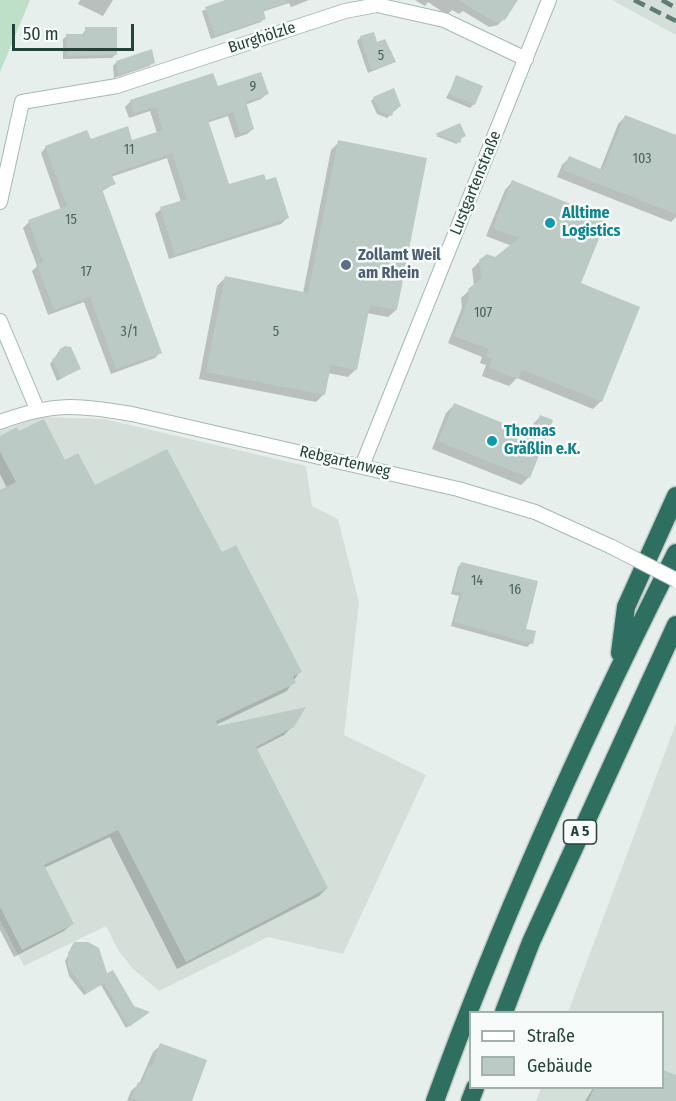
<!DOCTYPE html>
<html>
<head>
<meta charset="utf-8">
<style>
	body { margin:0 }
	#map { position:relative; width:676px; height:1101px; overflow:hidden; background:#e6efeb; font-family:"Fira Sans Condensed",sans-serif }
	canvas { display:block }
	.legend { position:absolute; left:469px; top:1011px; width:195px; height:78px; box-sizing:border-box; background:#f7fbf9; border:2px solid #a3b1ad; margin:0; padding:8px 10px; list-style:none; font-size:18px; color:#24423a }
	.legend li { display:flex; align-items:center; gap:12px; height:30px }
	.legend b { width:30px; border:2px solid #a3b1ad }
	.scale { position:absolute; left:12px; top:24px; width:122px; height:27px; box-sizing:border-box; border:3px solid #24423a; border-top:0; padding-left:8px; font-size:18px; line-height:21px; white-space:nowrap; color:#24423a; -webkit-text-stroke:4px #f7fbf9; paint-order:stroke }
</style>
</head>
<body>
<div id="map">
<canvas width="676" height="1101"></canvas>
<ul class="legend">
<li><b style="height:8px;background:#fff"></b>Straße</li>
<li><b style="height:16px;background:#bbcac4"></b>Gebäude</li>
</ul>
<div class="scale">50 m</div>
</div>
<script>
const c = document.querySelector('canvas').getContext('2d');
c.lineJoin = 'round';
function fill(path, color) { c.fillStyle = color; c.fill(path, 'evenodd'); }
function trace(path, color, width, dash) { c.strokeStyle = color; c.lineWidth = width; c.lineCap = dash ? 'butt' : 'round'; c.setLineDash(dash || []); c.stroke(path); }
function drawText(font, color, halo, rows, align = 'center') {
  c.font = font + ' "Fira Sans Condensed",sans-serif'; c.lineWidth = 5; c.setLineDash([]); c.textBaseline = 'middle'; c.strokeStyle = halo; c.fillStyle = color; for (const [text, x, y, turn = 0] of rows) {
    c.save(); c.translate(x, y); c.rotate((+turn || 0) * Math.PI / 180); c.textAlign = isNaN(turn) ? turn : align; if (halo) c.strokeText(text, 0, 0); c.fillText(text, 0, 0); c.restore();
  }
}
fill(new Path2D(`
	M612,0H676V35Z
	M40,417L104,419L306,466L312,506L338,519L359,602L344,735L426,775L343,954L268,937L159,991L132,968L118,950L106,926L24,966L0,920V431Z
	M676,723V1101H536L541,1088H662V1012H568Z`), '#d4dfda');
fill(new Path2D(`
	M0,0H30L0,72Z`), '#bfe0c8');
fill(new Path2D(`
	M80,0H113L103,16L78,4Z
	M230,0H309L291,7L289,3L262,12L264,19L261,22L211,39L202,11Z
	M415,0H511L503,19L498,25L489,27L463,11L459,14L452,10L447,15L428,2L425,6Z
	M86,29L116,54L112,58L63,59V39L67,36L82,35Z
	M361,37L388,52L391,51L395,62L368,73L357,41Z
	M117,62L153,63L149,66L114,78L113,66Z
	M457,77L474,104L470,108L446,98Z
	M217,88L267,94L261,99L245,105L253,129L247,134L235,138L228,116L207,123L229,186L287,218L281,224L169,259L155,214L161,209L181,202L167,158L111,177L114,184L101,192L160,352L155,358L111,374L84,302L48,315L32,271L37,266L23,228L29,222L61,210L41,153L46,147L90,141L131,142L157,133L150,111L129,118L125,107L131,101Z
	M374,98L400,106L387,118L377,114L371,101Z
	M625,117L676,137V217L671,222L557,177L562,165L569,158L600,170L618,124Z
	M460,125L457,144L436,136Z
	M339,142L396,310L388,317L367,313L356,369L348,377L328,373L324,394L316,402L199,379L217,286L225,278L303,293L331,150Z
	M512,182L579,284L601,401L593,409L517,378L509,386L482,376L486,365L480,363L482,357L448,343L462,308L461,298L474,286L472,269L480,261L495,259L512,246L486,236L505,190Z
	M60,350L79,369L57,381L50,364Z
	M454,405L529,435L533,424L541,416L529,477L521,485L432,449L446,413Z
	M19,433L65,462L94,487L221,554L300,671L287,691L216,725L217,727L293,726L284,735L255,750L327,888L319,896L177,969L110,837L44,868L72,924L64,931L14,957L0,930V492L7,488L0,474V437Z
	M462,563L525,630L531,643L527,647L451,626L459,596L451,594L458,567Z
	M75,943L133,1007L146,1014L126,1028L101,985L84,995L69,976L65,961Z
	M161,1045L191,1101H127L131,1091L139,1084L153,1052Z
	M593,1088H603L639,1101H585Z`), '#0003');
fill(new Path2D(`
	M225,0H286V3L263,10L266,19L215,36L205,7Z
	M458,0H518L505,20L495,22Z
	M85,27H117V55L67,56L66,34H85Z
	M374,32L377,42L385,39L396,62L371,70L360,36Z
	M152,49L155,63L118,75L116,61Z
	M261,72L269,94L246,102L254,129L240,133L233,112L208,120L229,184L264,174L266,180L276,177L289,218L175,255L160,207L187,199L172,153L111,174L116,184L102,189L162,353L116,369L90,297L54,310L37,264L43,262L28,220L67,206L45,146L87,130L91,139L128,126L132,140L163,130L156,107L134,113L130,100L213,73L218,86Z
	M456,75L483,86L475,105L449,94Z
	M394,88L401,106L394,109L392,116L379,111L373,97Z
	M625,115L676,135V214L563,170L569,156L603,170Z
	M460,123L466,136L462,138L460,143L435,134Z
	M338,140L427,158L397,310L370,305L357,370L331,365L325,395L206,372L225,276L308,293Z
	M512,180L607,219L581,283L640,307L602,402L522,370L518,379L489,368L492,358L486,356L489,349L454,336L469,299L468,289L482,278L479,260L487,254L495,257L519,238L493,228Z
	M65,346L71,347L81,369L61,378L52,359L57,357L60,349Z
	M454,403L532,435L540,415L553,420L530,478L438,441Z
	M44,419L65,460L78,453L95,485L167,449L222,552L236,545L302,672L293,676L296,683L216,721L218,726L306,707L294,727L256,747L328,888L186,962L118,830L44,865L74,924L22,950L0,907V490L16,482L0,452V436L17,427L19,431Z
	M461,562L538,581L526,629L536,631L533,644L454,622L462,593L454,591Z
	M74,942H88L99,948L107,973L113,970L134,1006L150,1012L129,1027L104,983L87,993L68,966V953Z
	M160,1043L207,1060L192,1101H140L132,1098L138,1082L142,1084L149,1066L152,1067Z
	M663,1070L676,1075V1101H588L594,1088H663Z`), '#bbcac4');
const minor = new Path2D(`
	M0,202L22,102L117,86L345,11L377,5L444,20L526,59
	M0,321L37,409
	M0,422C54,402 76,405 132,414L458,489L535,512L612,547
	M362,466L549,0`);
const motorway = new Path2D(`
	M620,653L626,607L676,496
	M504,1012L531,942L676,625
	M435,1101C503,913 586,731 676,553
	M470,1101L475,1088`);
trace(minor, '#a8b8b2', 16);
trace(motorway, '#c2cac8', 21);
trace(minor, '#fff', 14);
trace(motorway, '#2f6f62', 18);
trace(new Path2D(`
	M634,0L676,21
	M662,0L676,8`), '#5f7d75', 4.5, [12, 6]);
const minorBridge = new Path2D(`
	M612,547L676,580`);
trace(minorBridge, '#a8b8b2', 16, []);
trace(minorBridge, '#fff', 14);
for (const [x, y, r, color] of [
	[550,223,6,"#0f9aa8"],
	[346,265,6,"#5c6f8a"],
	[492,441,6,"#0f9aa8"]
]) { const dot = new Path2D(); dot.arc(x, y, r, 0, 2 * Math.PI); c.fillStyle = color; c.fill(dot); trace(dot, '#f7fbf9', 2); }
drawText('14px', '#4a645c', null, [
	["5",381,56],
	["9",253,87],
	["11",129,150],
	["103",642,159],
	["15",71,220],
	["17",86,272],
	["107",483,313],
	["3/1",129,332],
	["5",276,332],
	["14",477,581],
	["16",515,590]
]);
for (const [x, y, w] of [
	[580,832,33]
]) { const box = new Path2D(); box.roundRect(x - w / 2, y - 12, w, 24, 4.5); c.fillStyle = '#f7fbf9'; c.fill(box); trace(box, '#24423a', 1.5); }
drawText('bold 15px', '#24423a', null, [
	["A 5",580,832]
]);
drawText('16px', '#24423a', '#f7fbf9', [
	["Burghölzle",262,38,-18],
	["Lustgartenstraße",476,183,-68],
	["Rebgartenweg",345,462,13]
]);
drawText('bold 16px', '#0d838f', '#f7fbf9', [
	["Alltime",562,214],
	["Logistics",562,232],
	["Thomas",504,432],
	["Gräßlin e.K.",504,450]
], 'left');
drawText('bold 16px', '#4e5e75', '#f7fbf9', [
	["Zollamt Weil",358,256],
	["am Rhein",358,274]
], 'left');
</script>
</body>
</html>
